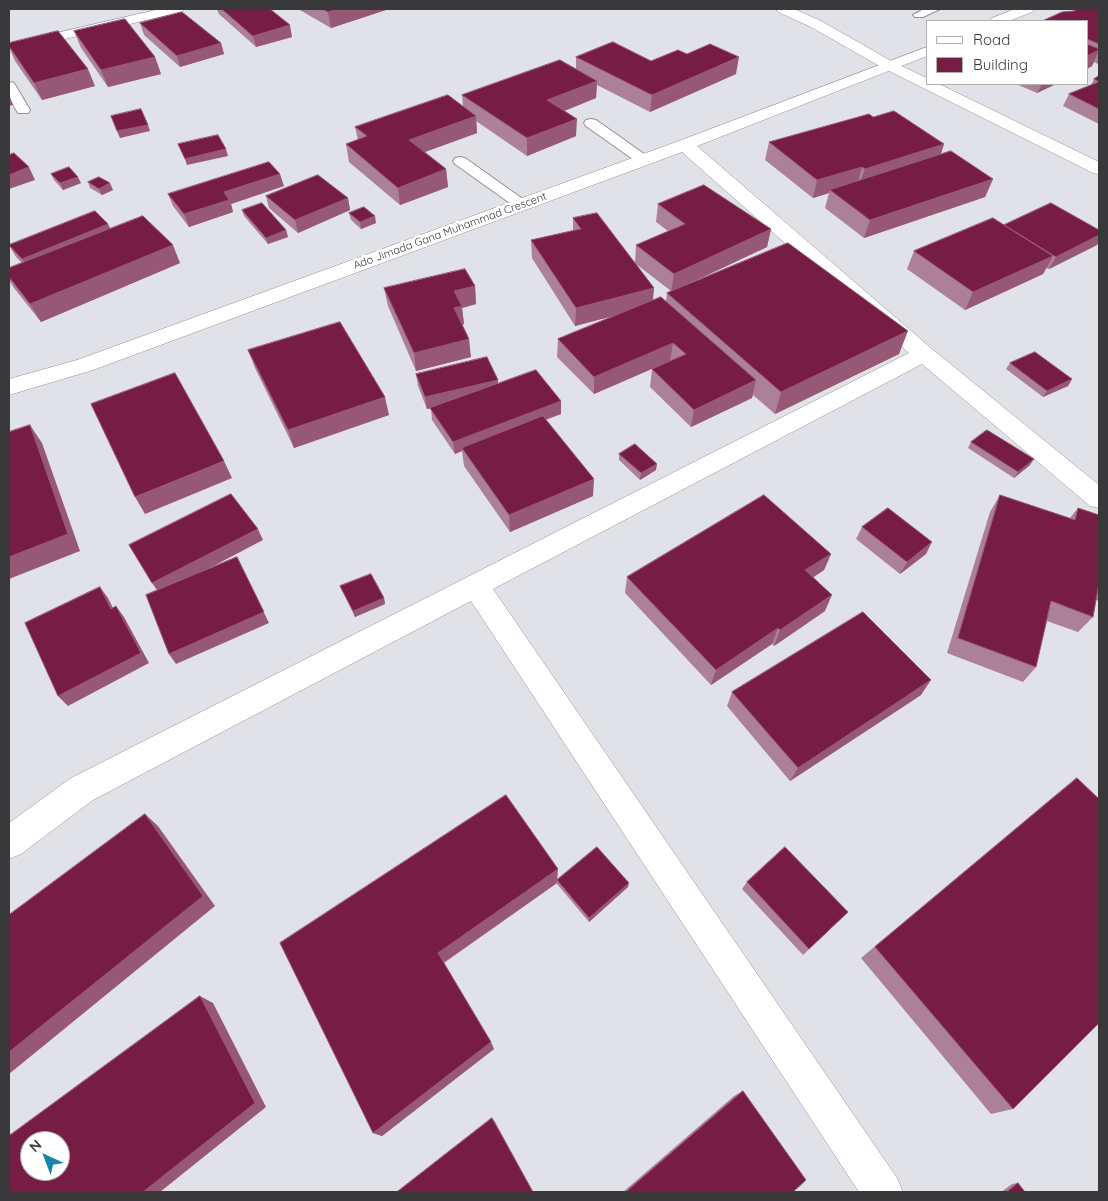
<!DOCTYPE html>
<html>
<head>
<meta charset="utf-8">
<style>
	body { margin:0 }
	#map { position:relative; width:1108px; height:1201px; overflow:hidden; background:#e1e2e8; font-family:Quicksand,sans-serif }
	canvas { display:block }
	.frame { position:absolute; inset:0; border:10px solid #39393c; pointer-events:none }
	.legend { position:absolute; left:926px; top:20px; width:162px; height:65px; box-sizing:border-box; background:#fff; border:1px solid #b0b0b1; margin:0; padding:6px 9px; list-style:none; font-size:15px; color:#39393c }
	.legend li { display:flex; align-items:center; gap:10px; height:25px }
	.legend b { width:25px; border:1px solid #b0b0b1 }
	.north { position:absolute; left:20px; top:1131px; width:50px; height:50px; box-sizing:border-box; background:#fff; border:1px solid #b0b0b1; border-radius:50%; rotate:317deg; font-size:14px; font-weight:700; line-height:20px; text-align:center; color:#39393c }
	.north::after { content:''; display:block; margin:auto; width:18px; height:22px; background:#1883ab; clip-path:polygon(50% 0,100% 100%,50% 72%,0 100%) }
</style>
</head>
<body>
<div id="map">
<canvas width="1108" height="1201"></canvas>
<div class="frame"></div>
<ul class="legend">
<li><b style="height:6px;background:#fff"></b>Road</li>
<li><b style="height:14px;background:#771d43"></b>Building</li>
</ul>
<div class="north">N</div>
</div>
<script>
const c = document.querySelector('canvas').getContext('2d');
c.lineJoin = 'round';
function trace(path, color, width, dash) { c.strokeStyle = color; c.lineWidth = width; c.lineCap = dash ? 'butt' : 'round'; c.setLineDash(dash || []); c.stroke(path); }
function fill(path, color) { c.fillStyle = color; c.fill(path, 'evenodd'); }
function drawText(font, color, halo, rows, align = 'center') {
  c.font = font + ' Quicksand,sans-serif'; c.lineWidth = 5; c.setLineDash([]); c.textBaseline = 'middle'; c.strokeStyle = halo; c.fillStyle = color; for (const [text, x, y, turn = 0] of rows) {
    c.save(); c.translate(x, y); c.rotate((+turn || 0) * Math.PI / 180); c.textAlign = isNaN(turn) ? turn : align; if (halo) c.strokeText(text, 0, 0); c.fillText(text, 0, 0); c.restore();
  }
}
const lane = new Path2D(`
	M924,9H940L923,17H915L913,15Z
	M9,82L14,83L30,110L28,113H18C11,102 8,95 9,82Z
	M591,119L596,120L647,156L649,159L647,162H637L586,126L584,123L586,120Z
	M460,157L465,158L527,202L530,205L527,208H517L455,164L453,161L455,158Z`);
const street = new Path2D(`
	M160,9H184L182,12L177,13L9,52V44Z
	M1015,9H1034L1032,12L1009,21H990L992,18Z
	M927,47V56L697,146L932,349L1099,485V508L1090,506L922,364L493,589L897,1178L903,1192H859L471,601L93,800L21,854L9,859V823L71,778L909,353L682,152L93,370L9,395V379L77,360L679,141Z`);
const secondary = new Path2D(`
	M776,9H794L821,21L893,62L927,78V84H939L1099,162V174L1093,173L883,68L811,27L778,12Z`);
trace(lane, '#909197', 2);
trace(street, '#909197', 1);
trace(secondary, '#909197', 1);
fill(lane, '#fff');
fill(street, '#fff');
fill(secondary, '#fff');
fill(new Path2D(`
	M217,9H270L292,37L256,47L219,14Z
	M298,9H389L331,28Z
	M1074,9H1099V63L1098,64L1094,62L1092,66L1087,69V21H1042L1073,11Z
	M140,23L221,43L224,54L180,67L144,35Z
	M74,31L155,57L161,74L108,87L81,48Z
	M9,43L95,86L42,100L15,61L9,47Z
	M687,54L736,74L650,112L597,85L596,98L564,111L576,136L527,156L476,121L477,133L425,152L446,169L448,187L400,205L349,162L346,144L358,140L355,127L463,106L462,95L576,69V57L651,61Z
	M1099,76V124L1063,106L1069,94L1091,85L1094,79Z
	M1016,84H1056L1037,93Z
	M873,117L944,144L941,154L993,179L985,197L864,238L825,208L829,193L813,198L765,160L769,142Z
	M51,174L81,183L63,190L54,180Z
	M88,182L113,190L102,195L90,188Z
	M284,186L231,204L233,212L189,227L173,206L168,194Z
	M266,196L348,198L350,210L298,233L269,208Z
	M658,204L771,229L767,247L684,286L899,354L775,414L753,395L752,398L691,427L650,387L652,369L670,361L594,394L557,357L558,339L615,315L575,326L532,258L531,240L573,230V218L635,262L636,245L668,231L656,222ZM636,264L671,291L667,293L666,301L653,300L654,288Z
	M242,210L286,230L288,237L268,244L244,216Z
	M349,213L376,223L361,229L351,220Z
	M108,224L110,229L180,263L41,322L14,288L9,280V277L22,263L16,257L9,245Z
	M1099,230V241L1097,245L1049,269L1046,268L1043,274L965,310L907,269L914,251Z
	M475,286L476,304L462,308L464,324L462,325L471,357L416,371L388,306L384,288Z
	M248,350L389,415L294,448L255,368Z
	M1010,363L1072,379L1068,386L1043,397L1006,369Z
	M416,374L498,384L561,401V414L546,419L593,496L510,532L464,466L462,451L455,454L432,420L431,408L427,409L418,386Z
	M971,442L1030,465L1014,478L968,448Z
	M619,454L656,470L640,480L619,460Z
	M1000,495L1070,518L1078,508L1099,515V601L1096,600L1093,617L1078,632L1047,621L1036,667L1023,682L947,653L990,512Z
	M862,527L926,554L900,574L856,539Z
	M831,554L824,570L813,577L825,611L774,646L772,644L711,685L625,593L627,577Z
	M340,586L384,598L385,604L355,617Z
	M732,692L921,695L790,781L727,706Z
	M1057,794L1013,1109L991,1114L861,958Z
	M506,795L558,880L628,887L589,922L557,884V883L444,963L494,1049L382,1136L373,1133Z
	M747,882L848,912L803,955L742,889Z
	M743,1091L793,1192H623L734,1096Z
	M1018,1183L1025,1192H1001L1012,1184Z`), '#ac8096');
fill(new Path2D(`
	M337,9H389L331,28L328,12Z
	M290,25L292,37L256,47L253,36Z
	M221,43L224,54L180,67L177,56Z
	M1099,50L1092,66L1087,69V56Z
	M155,57L161,74L108,87L101,70Z
	M739,57L736,74L650,112L652,95Z
	M88,69L95,86L42,100L34,83Z
	M597,81L596,98L547,118V100Z
	M1042,84H1056L1037,93Z
	M9,96L13,105L9,106Z
	M476,116L477,133L411,157L409,140Z
	M577,119L576,136L527,156V138Z
	M148,125L150,131L120,138L117,131Z
	M944,144L938,162L859,186L865,169Z
	M226,149L228,156L187,165L185,159Z
	M29,167L35,180L9,189V175Z
	M862,167L857,185L830,190L829,193L813,198L817,180Z
	M446,169L448,187L400,205L398,188Z
	M280,174L284,186L231,204L233,212L189,227L184,214L224,192Z
	M78,177L81,183L63,190L60,183Z
	M993,179L985,197L864,238L870,220Z
	M110,183L113,190L102,195L99,189Z
	M348,198L350,210L298,233L295,220Z
	M375,216L376,223L361,229L360,222Z
	M108,224L114,237L29,271L22,259Z
	M771,229L767,247L671,292L674,274Z
	M286,230L288,237L268,244L266,238Z
	M1099,235V241L1097,245L1049,269L1056,257Z
	M173,245L180,263L41,322L30,304Z
	M1053,256L1043,274L965,310L973,292Z
	M475,286L476,304L462,308L464,324L456,326L454,308V291Z
	M654,288L652,306L575,326L576,308Z
	M908,331L899,354L775,414L781,392Z
	M469,339L471,357L416,371L414,353Z
	M673,343L670,361L594,394V377Z
	M1072,379L1068,386L1043,397L1047,391Z
	M498,380V392L427,409L425,397Z
	M756,380L752,398L691,427L694,410Z
	M385,397L389,415L294,448L288,430Z
	M561,401V414L464,451L462,448V451L455,454L453,442Z
	M30,425L42,443L80,551L9,579V557Z
	M1034,459L1030,465L1014,478L1018,472Z
	M224,461L232,478L145,514L135,497Z
	M657,464L656,470L640,480L641,473Z
	M594,479L593,496L510,532L509,515Z
	M258,529L263,540L160,594L152,583Z
	M932,542L926,554L900,574L907,562Z
	M831,554L824,570L799,587L805,570Z
	M237,557L269,623L176,664L169,654Z
	M100,587L108,598L119,620L111,609Z
	M832,595L825,611L774,646L780,630Z
	M384,598L385,604L355,617L353,611Z
	M116,606L124,617L149,663L68,706L58,696Z
	M778,628L772,644L711,685L716,670Z
	M931,680L921,695L790,781L798,768Z
	M145,814L158,826L215,906L9,1074V1052Z
	M558,869L557,883L443,963L438,953Z
	M629,883L628,887L589,922V918Z
	M200,996L213,1003L266,1107L160,1192H143Z
	M491,1042L494,1049L382,1136L373,1133Z
	M492,1118L495,1122L533,1192Z`), '#975874');
const building = new Path2D(`
	M222,9H270L290,25L253,36Z
	M323,9H337L328,12Z
	M1078,9H1099V44L1087,39V21H1042L1062,12L1074,11Z
	M182,12L221,43L177,56L140,23Z
	M125,19L155,57L101,70L74,31Z
	M58,31L88,69L34,83L9,46V43Z
	M613,42L651,61L678,50L687,54L710,44L739,57L652,95L576,57Z
	M1087,44L1099,49V50L1087,56Z
	M560,60L597,81L547,100L577,119L527,138L462,95Z
	M1099,76V82L1094,79Z
	M1099,82V109L1069,94Z
	M448,95L476,116L409,140L446,169L398,188L346,144L367,136L355,127Z
	M141,109L148,125L117,131L111,116Z
	M894,111L944,144L865,169L862,167L817,180L769,142L869,114L873,117Z
	M218,135L226,149L185,159L178,144Z
	M951,151L993,179L870,220L830,190Z
	M14,153L29,167L9,175V155Z
	M269,162L280,174L224,192L229,200L184,214L168,194Z
	M69,167L78,177L60,183L51,174Z
	M318,175L348,198L295,220L266,196Z
	M99,177L110,183L99,189L88,182Z
	M704,185L771,229L674,274L636,245L685,224L658,204Z
	M262,203L286,230L266,238L242,210Z
	M1051,203L1099,230V235L1056,257L1004,225Z
	M364,207L375,216L360,222L349,213Z
	M95,211L108,224L22,259L9,245Z
	M597,213L654,288L576,308L531,240L581,229L573,218Z
	M143,216L173,245L30,304L9,277V268Z
	M993,218L1053,256L973,292L914,251Z
	M788,243L908,331L781,392L667,293Z
	M465,269L475,286L454,291L462,306L454,308L469,339L414,353L384,288Z
	M661,297L756,380L694,410L652,369L686,354L673,343L594,377L558,339Z
	M340,322L385,397L288,430L248,350Z
	M1035,352L1072,379L1047,391L1010,363Z
	M487,357L498,380L425,397L416,374Z
	M536,370L561,401L453,442L430,408Z
	M175,373L224,461L135,497L91,404Z
	M543,416L594,479L509,515L462,448Z
	M30,425L68,534L9,557V432Z
	M987,430L1034,459L1018,472L971,442Z
	M635,444L657,464L641,473L619,454Z
	M231,494L258,529L152,583L129,545Z
	M764,495L831,554L805,570L832,595L780,630L778,628L716,670L627,577Z
	M1000,495L1075,520L1078,508L1099,515V583L1093,617L1051,601L1036,667L958,638Z
	M888,508L932,542L907,562L862,527Z
	M237,557L264,612L169,654L146,595Z
	M371,574L384,598L353,611L340,586Z
	M100,587L111,609L116,606L141,653L58,696L25,623Z
	M863,612L931,680L798,768L732,692Z
	M1077,778L1099,799V1023L1013,1109L875,947Z
	M506,795L558,869L438,953L491,1042L373,1133L280,943Z
	M145,814L203,896L9,1052V915Z
	M597,847L629,883L589,918L557,880Z
	M785,847L848,912L809,949L747,882Z
	M200,996L255,1103L143,1192H9V1136ZM30,1141H60V1171H30Z
	M743,1091L806,1180L793,1192H626Z
	M492,1118L533,1192H397Z
	M1018,1183L1025,1192H1007Z`);
fill(building, '#771d43');
trace(building, '#975874', 1);
drawText('11px', '#39393c', '#fff', [
	["Ado Jimada Gana Muhammad Crescent",450,231,-20]
]);
</script>
</body>
</html>
